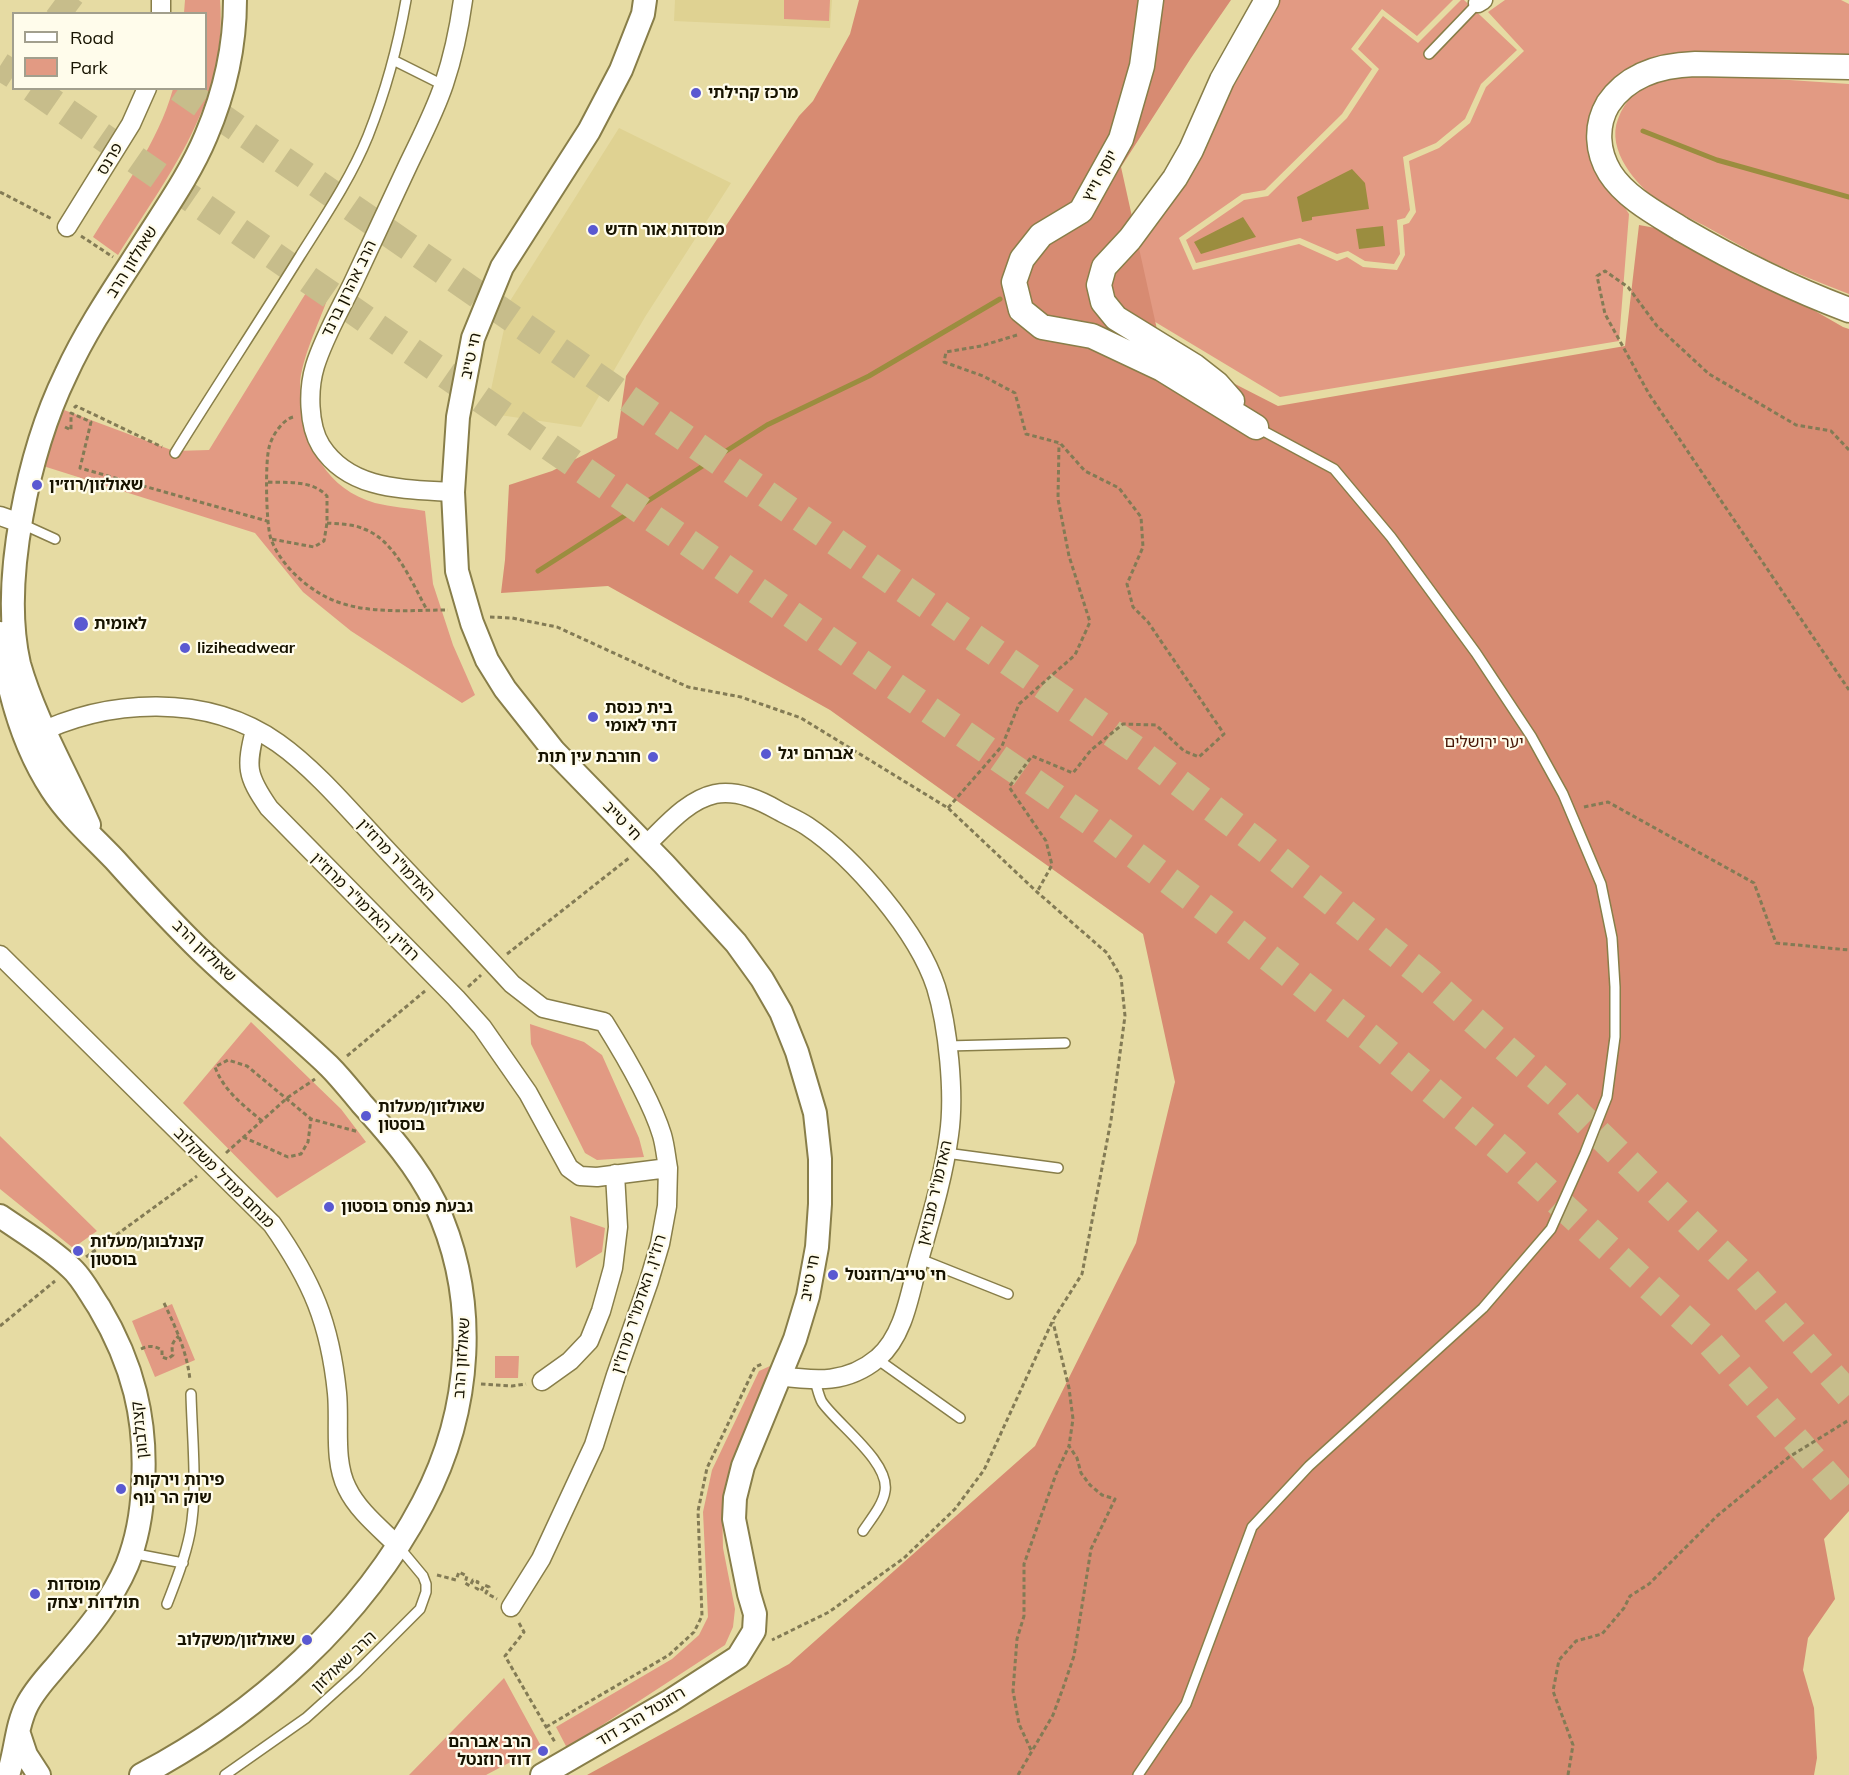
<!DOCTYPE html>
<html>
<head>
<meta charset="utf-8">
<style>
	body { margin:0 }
	#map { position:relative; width:1849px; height:1775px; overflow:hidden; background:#e6dba3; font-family:Mulish,sans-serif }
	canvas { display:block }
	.legend { position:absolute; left:12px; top:12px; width:195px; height:78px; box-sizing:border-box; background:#fffceb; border:2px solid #a29f8d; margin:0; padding:8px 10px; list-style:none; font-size:18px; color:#171300 }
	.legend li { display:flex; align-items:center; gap:12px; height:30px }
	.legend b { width:30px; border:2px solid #a29f8d }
</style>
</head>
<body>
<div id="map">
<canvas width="1849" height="1775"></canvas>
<ul class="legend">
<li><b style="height:8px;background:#fff"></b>Road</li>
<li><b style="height:16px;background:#e29a83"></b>Park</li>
</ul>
</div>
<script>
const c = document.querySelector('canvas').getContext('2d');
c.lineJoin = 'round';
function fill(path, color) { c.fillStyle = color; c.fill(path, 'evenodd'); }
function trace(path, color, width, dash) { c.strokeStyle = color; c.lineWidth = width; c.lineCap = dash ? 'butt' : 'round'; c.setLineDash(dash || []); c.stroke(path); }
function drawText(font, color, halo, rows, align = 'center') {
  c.font = font + ' Mulish,"Noto Sans Hebrew",sans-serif'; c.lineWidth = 4.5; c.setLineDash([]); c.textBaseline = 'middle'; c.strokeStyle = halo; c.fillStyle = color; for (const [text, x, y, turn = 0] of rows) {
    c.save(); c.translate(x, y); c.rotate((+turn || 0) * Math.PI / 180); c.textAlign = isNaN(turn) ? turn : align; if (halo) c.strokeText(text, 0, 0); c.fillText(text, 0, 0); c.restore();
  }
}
fill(new Path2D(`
	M675,0H832L830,28L674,21Z
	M619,128L731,183L645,317L581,427L486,413L510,301Z`), '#dfd292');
fill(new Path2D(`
	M185,0H220C228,101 169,174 118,255L93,237C122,190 158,143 173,89L206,88V14L184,13Z
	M784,0H830L829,21L784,19Z
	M1274,0H1453L1417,36L1382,9L1351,49L1372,69L1342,114L1265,190L1242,194L1179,238L1193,270L1299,244L1337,261L1347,257L1363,267L1397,270L1405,255L1403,225L1409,223L1416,212L1409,161L1439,148L1470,123L1486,87L1524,51L1488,12L1505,0H1841L1849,4V58L1661,57L1632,65L1607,89L1601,170L1629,214L1619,341L1280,397L1097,287Z
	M1461,0H1464L1517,50L1481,84L1465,119L1436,143L1403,157L1410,210L1405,218L1397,220L1400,254L1394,264L1365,261L1348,251L1337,254L1300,238L1196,263L1186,240L1244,200L1268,196L1347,118L1379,69L1358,49L1383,16L1418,43Z
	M1700,74L1849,84V294C1821,283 1792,272 1765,259C1744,248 1725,237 1705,226C1690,218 1674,211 1660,202C1636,185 1606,150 1618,119C1633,80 1664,79 1700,74Z
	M309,288L327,300C318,325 302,358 300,383C300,389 301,396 302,402C306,448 327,489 375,503C391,507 409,508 425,511L433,584L453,645L475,695L462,703L351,631L303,592L255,533L40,465L56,407L174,451L209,450Z
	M251,1022L341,1109L366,1142L277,1198L183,1103Z
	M530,1024L584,1042L602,1055L639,1138L644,1157L597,1160L585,1153L531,1044Z
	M0,1136L97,1231L73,1248L0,1189Z
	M570,1216L605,1228L602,1252L576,1268Z
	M172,1304L195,1360L155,1377L132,1321Z
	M495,1356H519L518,1378H495Z
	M779,1362L732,1461L722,1503L723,1548L735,1609L733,1627L725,1645L567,1748L556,1727L672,1659L699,1635L708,1617L703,1512L712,1470L759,1371Z
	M504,1678L541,1746L486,1775H409Z`), '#e29a83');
fill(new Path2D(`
	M859,0H1231L1191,58L1121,167L1158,334L1192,362L1278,406L1625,346L1639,225L1678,232L1843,327L1849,329V1511L1824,1539L1835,1599L1808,1638L1803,1670L1814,1708L1817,1758L1814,1775H587L789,1664L1035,1446L1136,1243L1175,1082L1143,934L830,710L608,586L501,593L505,560L509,485L552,471L617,438L626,376L799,116L813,101L850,34Z`), '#d78b72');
fill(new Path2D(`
	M1352,169L1365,183L1369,209L1312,217V220L1302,222L1297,197Z
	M1243,217L1256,237L1201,254L1194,242Z
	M1383,226L1385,246L1359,249L1356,229Z`), '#9b8d3f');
trace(new Path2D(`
	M1643,131L1717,160L1849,197
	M538,571L767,425L869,376L1000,299`), '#9b8d3f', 5);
trace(new Path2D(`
	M55,0L74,14
	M0,66L14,75
	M32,88L1091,822L1221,920L1368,1036L1508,1155L1711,1344L1849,1500
	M179,88L1135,749L1262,846L1424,976L1567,1103L1742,1274L1849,1395`), '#c7bd8b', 28, [28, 14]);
const service = new Path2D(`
	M1429,54L1478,3
	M393,60L443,85
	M175,453C216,387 259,322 300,256C324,218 351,178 368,136C385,93 398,46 406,0
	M22,524L55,539
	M947,1046L1065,1043
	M946,1153L1058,1168
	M920,1259L1008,1294
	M877,1359L960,1418
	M815,1381C817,1387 819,1397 822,1402C837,1424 890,1462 885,1491C883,1505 871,1519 863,1531
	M131,1553L183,1563
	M167,1604C176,1581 185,1558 190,1533C198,1492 192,1437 191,1394
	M225,1775L306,1718L356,1673L420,1609L426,1592V1584L423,1576L398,1546
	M1138,1775L1186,1704L1252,1527L1309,1466L1483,1308L1551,1229L1585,1153L1607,1097L1615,1037V987L1612,938L1601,884L1563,794L1531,736L1476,653L1391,537L1334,469L1256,427`);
const minor = new Path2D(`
	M1478,3L1483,0
	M161,14V0
	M67,227L131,124L147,88
	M453,492C405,489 350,491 321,446C308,425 308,389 315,366C324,337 340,310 353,283C372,243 390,203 409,163C421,138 435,111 444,84C453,57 459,29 463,0
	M0,516L20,523
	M255,730C246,767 246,775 269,808L456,998L482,1027L528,1093L569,1168L580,1176L597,1177L668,1168L667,1206L660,1244L649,1281L616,1375L594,1445L541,1559L511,1607
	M32,736C108,698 207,693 278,743C315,769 351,812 382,845C425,891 469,937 512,984L543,1008L604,1022C624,1054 651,1099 662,1135C665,1145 666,1157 668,1168
	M646,845C665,827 687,800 715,794C738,790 760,800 779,811C788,816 798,820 807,826C855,858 918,932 936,987C948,1026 955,1094 949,1135C943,1180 929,1224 917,1267C909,1298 903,1336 878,1358C847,1384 816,1381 779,1376
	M0,955L272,1224C312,1281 330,1323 337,1393C340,1423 333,1460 347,1488C358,1511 381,1529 398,1546
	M542,1381L570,1361L589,1341L601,1311L613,1268L618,1227L615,1174`);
const tertiary = new Path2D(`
	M0,633C7,688 21,743 52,790C69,816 93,837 115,860C141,889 167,917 194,944C237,987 285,1024 329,1066C341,1078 351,1091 362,1104C389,1134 417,1166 435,1203C480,1299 472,1410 423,1503C362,1619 257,1714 141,1775
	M89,825C66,772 35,720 19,664C0,581 29,450 66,374C88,326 119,282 147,238C168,205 191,172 206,136C224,94 235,46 235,0
	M0,1216C23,1232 49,1247 70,1267C82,1277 90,1294 99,1307C133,1364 147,1419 143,1485C142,1511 137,1540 127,1565C112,1600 88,1629 63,1658C51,1673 36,1687 27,1705C16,1726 16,1752 8,1775
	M19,1734L26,1755L39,1775
	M542,1775L670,1701L738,1657L754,1631L755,1614L749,1594L734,1519L735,1498L743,1466L795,1339L808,1296L817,1247L820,1204V1159L815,1113L797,1052L781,1012L762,979L736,943L664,864L554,751L505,689L487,660L472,623L457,571L453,492L458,417L473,338L502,267L589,131L621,70L643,14L645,0`);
const secondary = new Path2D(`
	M1151,0L1142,66L1121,139L1081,211L1041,235L1022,259L1014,282L1021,310L1042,327L1092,336L1162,369L1256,427
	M1849,67L1695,64C1661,65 1628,74 1608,104C1595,126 1597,152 1610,173C1626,198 1657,214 1681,229C1736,261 1790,288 1849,310
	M1232,401L1217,384L1194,366L1116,318L1103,302L1099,285L1104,267L1130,239L1175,178L1191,150L1222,80L1267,0`);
trace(service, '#887e49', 12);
trace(minor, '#887e49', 21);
trace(tertiary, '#887e49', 26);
trace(secondary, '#887e49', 27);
trace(new Path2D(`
	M0,192L52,219
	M81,236L113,257
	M1017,335L981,346L946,352L944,362L983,376L1015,393L1026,434L1060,443L1085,471L1119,488L1141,517L1143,547L1127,584L1133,607L1148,622L1224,734L1199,757L1184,751L1156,725L1123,724L1091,750L1073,773L1032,756L1009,787L1046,841L1052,865L1037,892
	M74,408L76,406L162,447
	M293,417C282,420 271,437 269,448C265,462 266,526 271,539C279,561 299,581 319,593C356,616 405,610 448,610
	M65,427L71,430V413L91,422L80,468L267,521
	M1849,450L1831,431L1796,425L1709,374L1657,326L1628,287L1605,271L1597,276L1605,314L1649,394L1849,690
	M268,482C289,483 312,480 327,496V523L324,541L314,547L271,539
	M327,523C338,524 354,524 364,529C395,540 412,583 427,610
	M490,617L512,618L557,627L688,687L741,697L801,718L948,808L1037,892L1107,953L1121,977L1125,1016L1111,1120L1082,1274L1053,1320L984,1470L955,1509L904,1558L829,1612L772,1640
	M1584,807L1608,802L1754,883L1776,943L1849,950
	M948,808L1002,746L1019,704L1075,655L1090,622L1069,556L1058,499L1059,444
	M507,954L629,858
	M468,987L481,975
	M347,1056L425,991
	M262,1121C243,1105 224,1091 215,1067L228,1060L247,1066L311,1119L359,1132
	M243,1137L288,1157L301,1154L308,1142L311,1119
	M226,1153L287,1098L315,1079
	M86,1257L197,1176
	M164,1303C176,1328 187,1352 190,1380
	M0,1326L55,1281
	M141,1349C149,1345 155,1346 162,1350V1357L168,1359L173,1355C171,1346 172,1342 179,1336
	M481,1384L512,1386L526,1384
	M437,1575L456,1580L459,1572L467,1576L465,1583L470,1586L473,1580L478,1582L476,1588L481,1591L484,1585L489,1587L486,1593L497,1599
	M519,1623L524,1632L505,1656L556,1744
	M546,1727L669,1655L694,1632L702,1616L698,1511L707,1468L755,1367L762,1364
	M1031,1750L1019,1724L1013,1691L1017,1639L1024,1616V1564L1056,1474L1069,1446
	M1018,1775L1053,1715L1063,1688L1074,1656L1091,1549L1115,1499L1102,1495L1090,1485L1081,1473L1077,1458L1069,1446L1073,1419L1069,1388L1053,1322
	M1568,1775L1573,1745L1553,1691L1559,1660L1576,1641L1602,1634L1624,1608L1630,1596L1649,1584L1717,1516L1789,1457L1849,1420`), '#837b55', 3, [4.5, 3]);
trace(service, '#fff', 9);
trace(minor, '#fff', 18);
trace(tertiary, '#fff', 22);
trace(secondary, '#fff', 24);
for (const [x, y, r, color] of [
	[696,93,6,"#5a59d1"],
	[593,230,6,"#5a59d1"],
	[37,485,6,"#5a59d1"],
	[81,624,8,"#5a59d1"],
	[185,648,6,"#5a59d1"],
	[593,717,6,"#5a59d1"],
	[766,754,6,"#5a59d1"],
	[653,757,6,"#5a59d1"],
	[366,1116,6,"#5a59d1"],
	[329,1207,6,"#5a59d1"],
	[78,1251,6,"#5a59d1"],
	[833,1275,6,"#5a59d1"],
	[121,1489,6,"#5a59d1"],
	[35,1594,6,"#5a59d1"],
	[307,1640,6,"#5a59d1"],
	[543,1751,6,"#5a59d1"]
]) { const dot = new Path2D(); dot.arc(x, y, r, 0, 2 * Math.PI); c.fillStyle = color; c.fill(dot); trace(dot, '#fffceb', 2); }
drawText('bold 16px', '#171300', '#fffceb', [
	["מרכז קהילתי",708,93],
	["מוסדות אור חדש",605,230],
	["שאולזון/רוז׳ין",49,485],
	["לאומית",94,624],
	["liziheadwear",197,648],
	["בית כנסת",605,708],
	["דתי לאומי",605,726],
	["אברהם יגל",778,754],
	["חורבת עין תות",641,757,"right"],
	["שאולזון/מעלות",378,1107],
	["בוסטון",378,1125],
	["גבעת פנחס בוסטון",341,1207],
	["קצנלבוגן/מעלות",90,1242],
	["בוסטון",90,1260],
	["חי טייב/רוזנטל",845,1275],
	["פירות וירקות",133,1480],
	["שוק הר נוף",133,1498],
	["מוסדות",47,1585],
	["תולדות יצחק",47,1603],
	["שאולזון/משקלוב",295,1640,"right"],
	["הרב אברהם",531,1742,"right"],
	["דוד רוזנטל",531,1760,"right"]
], 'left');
drawText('16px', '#171300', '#fffceb', [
	["פרנס",110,159,-59],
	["יוסף וייץ",1100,176,-61],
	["שאולזון הרב",132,262,-58],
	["הרב אהרון ברנד",349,289,-64],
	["חי טייב",471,356,-77],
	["חי טייב",622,821,46],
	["האדמו\"ר מרוז'ין",396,860,47],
	["רוז'ין, האדמו\"ר מרוז'ין",365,907,45],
	["שאולזון הרב",204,951,44],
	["מנחם מנדל משקלוב",224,1178,45],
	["האדמו\"ר מבויאן",935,1193,-77],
	["חי טייב",810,1278,-79],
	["רוז'ין, האדמו\"ר מרוז'ין",639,1304,-72],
	["שאולזון הרב",462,1358,-86],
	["קצנלבוגן",140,1430,-96],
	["הרב שאולזון",344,1662,-43],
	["רוזנטל הרב דוד",641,1717,-31]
]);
drawText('16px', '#481807', '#fffceb', [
	["יער ירושלים",1484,742]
]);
</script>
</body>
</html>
